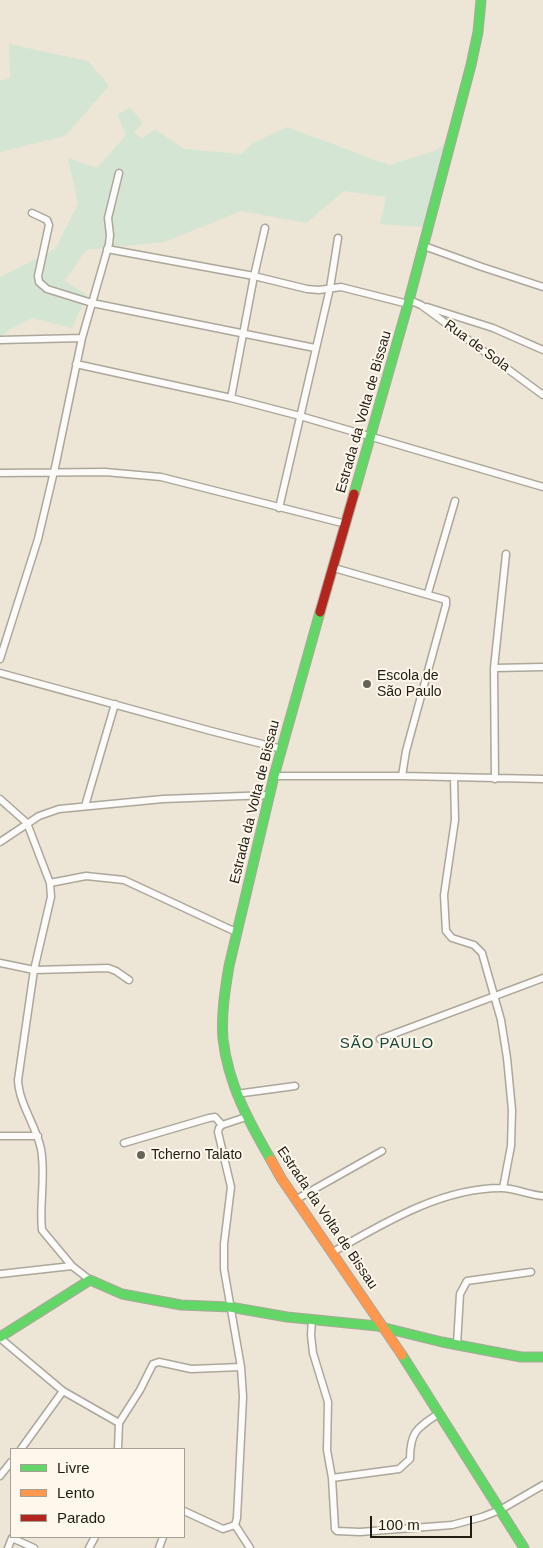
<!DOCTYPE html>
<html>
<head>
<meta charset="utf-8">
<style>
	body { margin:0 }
	#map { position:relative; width:543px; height:1548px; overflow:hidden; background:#ede6d7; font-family:Helvetica,sans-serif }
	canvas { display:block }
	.legend { position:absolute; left:10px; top:1448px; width:175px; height:90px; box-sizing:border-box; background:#fdf7ec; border:1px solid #a59f95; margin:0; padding:6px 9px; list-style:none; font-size:15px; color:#211c12 }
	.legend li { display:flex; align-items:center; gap:10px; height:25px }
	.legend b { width:25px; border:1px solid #a59f95 }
	.scale { position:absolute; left:370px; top:1516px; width:102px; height:22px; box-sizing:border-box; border:2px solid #211c12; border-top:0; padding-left:6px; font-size:15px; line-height:18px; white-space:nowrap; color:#211c12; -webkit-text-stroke:4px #fdf7ec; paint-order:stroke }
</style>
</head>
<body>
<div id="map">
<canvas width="543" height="1548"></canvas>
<ul class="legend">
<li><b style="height:6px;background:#63d668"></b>Livre</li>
<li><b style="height:6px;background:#ff974d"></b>Lento</li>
<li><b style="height:6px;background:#b3261e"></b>Parado</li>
</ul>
<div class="scale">100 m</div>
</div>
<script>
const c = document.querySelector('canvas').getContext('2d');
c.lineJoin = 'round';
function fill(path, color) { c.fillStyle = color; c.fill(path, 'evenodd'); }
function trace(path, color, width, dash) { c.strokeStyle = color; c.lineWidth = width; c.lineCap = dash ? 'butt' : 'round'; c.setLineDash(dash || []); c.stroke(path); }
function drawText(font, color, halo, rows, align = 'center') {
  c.font = font + ' Helvetica,sans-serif'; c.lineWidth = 4; c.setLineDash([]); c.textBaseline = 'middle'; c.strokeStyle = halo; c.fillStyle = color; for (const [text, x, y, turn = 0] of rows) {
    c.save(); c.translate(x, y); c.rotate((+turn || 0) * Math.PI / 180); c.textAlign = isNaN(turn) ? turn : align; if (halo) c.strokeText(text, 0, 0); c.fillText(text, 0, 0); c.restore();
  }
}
fill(new Path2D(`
	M9,44L88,61L109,86L65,136L0,152V81L10,78Z
	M130,107L143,123L134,133L143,138L155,129L184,149L241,154L253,143L287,127L389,165L437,150L448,140L424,227L380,224L386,197L344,191L306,223L241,211L164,242L86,250L65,281L87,295L72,328L32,318L10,329L0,337V277L55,249L78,204L68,158L97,168L126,135L117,115Z`), '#d4e5d3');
const street = new Path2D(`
	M32,213L47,220L49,225L38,276L39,282L47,289L92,303L315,348
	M424,246L482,267L543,287
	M107,249L254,276L307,289L319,290L341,287L408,304
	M409,300L421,305L543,395
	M427,307L493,328L543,350
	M0,340L82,338
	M76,364L231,398L300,416L543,487
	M231,398L254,276L265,228
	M0,473L105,472L161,477L346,524
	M279,508L330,288L338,238
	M334,568L446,600V605L406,751L402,776
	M428,593L455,501
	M0,659L38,539L56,463L82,338L109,244L110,235L108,218L119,173
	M494,668L543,667
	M0,673L211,731L282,749
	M274,776H402L543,779
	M454,778L455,820L444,895L446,931L452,938L474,945L482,953L501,1020L507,1058L512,1110L511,1146L503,1188
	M495,779L494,668L506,554
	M0,799L27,823L50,883L51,897L34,970L18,1080C19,1104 36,1125 41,1149C46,1176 39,1204 42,1230L72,1266
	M85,806L115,704
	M0,842L39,816L59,809L163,799L270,795
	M50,883L86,876L124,880L236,932
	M0,963L34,970L108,968L116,971L129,980
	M380,1039L543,978
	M236,1094L295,1086
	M0,1136H38
	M124,1143L209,1118L215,1117L222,1125
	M295,1200L382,1151
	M333,1252C384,1223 441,1188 501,1188C515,1188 529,1195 543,1196
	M0,1274L72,1266L90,1280
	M312,1319L311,1335L313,1353L328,1402L327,1450L332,1478L335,1529L337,1531L360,1532L452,1525L482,1517L500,1510L543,1485
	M0,1338L63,1391L119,1423L118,1449
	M457,1345L460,1294L467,1281L531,1272
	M119,1423L140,1390L153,1364L159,1362L191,1369L241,1367
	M21,1449L63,1391
	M0,1476L11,1462
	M332,1478L399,1469L410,1459C410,1432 417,1428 438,1414
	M184,1511L223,1529L235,1525
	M235,1525L237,1518L243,1397L241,1367L224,1269V1244L231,1187L218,1132L219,1128L222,1125L246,1117
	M235,1525L250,1548
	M8,1548L12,1538L34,1548
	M89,1548L95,1537
	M159,1548L163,1537`);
const fast = new Path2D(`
	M354,494L408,304L471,65L478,32L481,0
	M271,1160C249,1122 228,1084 223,1039C221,1015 225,990 229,966L274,776L320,612
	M0,1337L90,1280L122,1294L181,1305L230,1307L287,1317L377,1326L442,1342L521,1357H543
	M402,1355L524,1548`);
const slow = new Path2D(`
	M271,1160L281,1178L402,1355`);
const jam = new Path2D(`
	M320,612L354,494`);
trace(street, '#aca79b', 9);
trace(fast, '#aca79b', 11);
trace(slow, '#aca79b', 11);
trace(jam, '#aca79b', 11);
trace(street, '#fcfbf9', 6);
trace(fast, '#63d668', 9);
trace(slow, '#ff974d', 9);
trace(jam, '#b3261e', 9);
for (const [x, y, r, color] of [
	[367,684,5,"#686357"],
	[141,1155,5,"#686357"]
]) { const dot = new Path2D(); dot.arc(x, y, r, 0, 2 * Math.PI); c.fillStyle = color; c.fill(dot); trace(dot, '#fdf7ec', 2); }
drawText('14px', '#211c12', '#fdf7ec', [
	["Rua de Sola",477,346,36],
	["Estrada da Volta de Bissau",364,412,-74],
	["Estrada da Volta de Bissau",255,802,-76],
	["Estrada da Volta de Bissau",327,1218,56]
]);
drawText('14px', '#211c12', '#fdf7ec', [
	["Escola de",377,676],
	["São Paulo",377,692],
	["Tcherno Talato",151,1155]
], 'left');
c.letterSpacing = '1px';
drawText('15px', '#174737', '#fdf7ec', [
	["SÃO PAULO",387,1044]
]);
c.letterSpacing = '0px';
</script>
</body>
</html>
